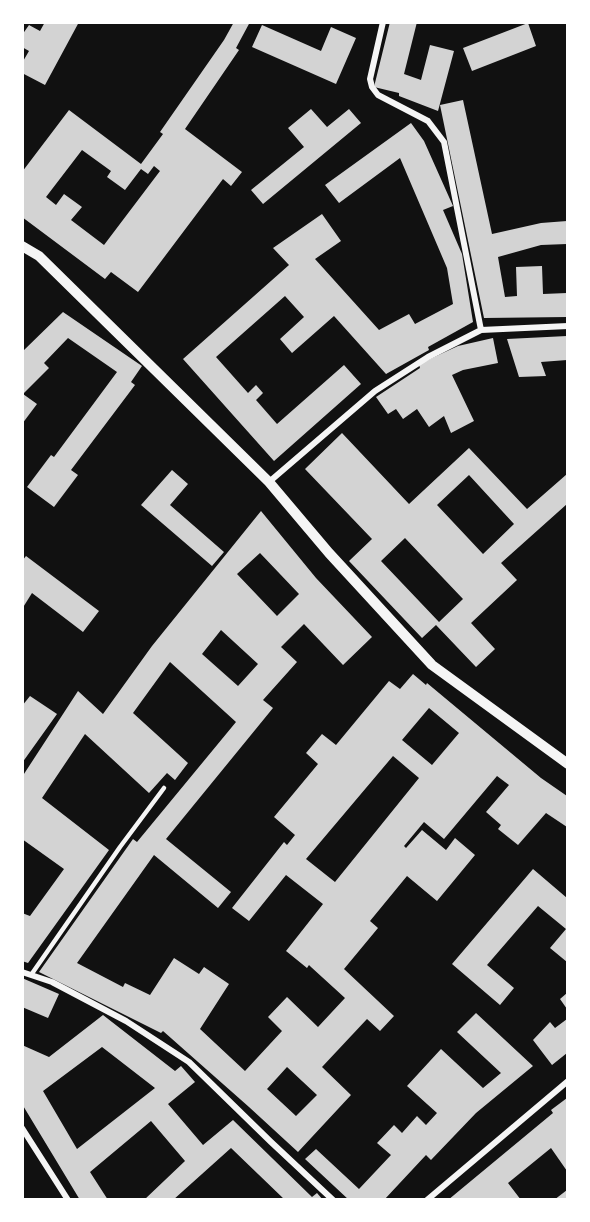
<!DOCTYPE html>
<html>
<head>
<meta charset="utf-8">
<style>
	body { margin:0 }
	#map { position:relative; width:590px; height:1222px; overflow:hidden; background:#111; font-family:"Varela Round",sans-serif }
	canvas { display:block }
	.frame { position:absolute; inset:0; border:24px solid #fff; pointer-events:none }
</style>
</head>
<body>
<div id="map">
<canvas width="590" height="1222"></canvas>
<div class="frame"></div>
</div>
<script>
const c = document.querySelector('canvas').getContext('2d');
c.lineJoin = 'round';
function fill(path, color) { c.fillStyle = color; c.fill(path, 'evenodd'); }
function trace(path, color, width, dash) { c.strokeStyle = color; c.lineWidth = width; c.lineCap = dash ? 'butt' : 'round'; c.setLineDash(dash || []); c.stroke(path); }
fill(new Path2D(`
	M45,22H79L45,85L22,73V63L29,51L22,47V35L29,25L40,31Z
	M234,22H250L236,48L239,50L185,129L242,172L231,186L223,179L138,292L111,272L105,279L22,217V172L69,110L141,164L163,134L160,132L224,40ZM82,150L111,171L107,177L125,190L141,169L148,174L154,166L160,171L104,245L71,220L82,207L64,194L56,205L46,197Z
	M390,22H417L404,74L421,80L430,45L454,51L438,111L399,96V93L374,87Z
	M528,23L536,46L472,71L463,48Z
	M262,25L321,51L331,27L356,38L336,84L252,47Z
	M463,100L492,234L541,223L567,221V244L541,245L498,257L505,297L517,296L516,267L542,266L543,294L567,293V317L484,318L440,105Z
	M311,109L327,127L349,109L361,123L263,204L251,190L304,147L288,128Z
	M411,123L424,141L453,206L443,210L462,254L473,322L428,347L429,350L386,374L334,316L292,353L280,339L304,317L285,296L216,357L248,393L256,385L263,393L256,400L277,424L344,365L361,384L274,461L183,359L289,265L273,248L322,214L341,241L315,259L379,330L409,314L415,324L453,304L447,268L400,158L339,203L325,185Z
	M63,312L142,366L131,382L135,385L71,470L78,475L54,507L27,487L51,455L54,457L117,372L68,338L44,363L49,368L23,394L37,404L22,424V352Z
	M567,336V360L541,362L546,376L519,377L507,339Z
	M493,338L498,363L463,370L452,375L474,421L451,433L444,416L429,427L417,409L403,419L396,409L388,414L376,397L420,368L419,364L458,346Z
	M342,433L409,504L469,448L527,509L567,474V504L501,563L517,580L471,623L495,649L476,667L436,625L422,638L349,561L372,539L305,469ZM469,475L514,524L483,554L437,505ZM405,538L463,599L439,622L381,561Z
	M172,470L188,484L170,505L224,552L212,566L141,505Z
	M261,511L316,578L372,637L343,665L304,624L281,647L297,662L263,700L273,708L166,839L231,892L218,908L154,855L77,963L123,987L125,983L150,995L174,958L199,974L204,967L229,984L200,1029L245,1071L282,1031L268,1017L287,997L318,1027L345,998L311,967L309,965L307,968L286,951L323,904L286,875L249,921L232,908L284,842L287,845L295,835L274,817L318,764L306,753L322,734L336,745L389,681L400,689L413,674L426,685L427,683L541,778L567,796V827L546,813L518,845L498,829L501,825L486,812L509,785L497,776L444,839L424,822L404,846L406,848L422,830L446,850L455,838L475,855L437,901L407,876L370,921L378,928L344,969L394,1016L380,1031L367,1019L322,1067L351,1095L298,1152L249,1107L163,1031L161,1033L39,972L133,839L137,842L236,722L170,662L133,713L188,763L175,780L167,773L149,793L85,734L42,798L109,850L28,963L22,961V913L30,916L64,869L22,839V777L78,691L103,714L152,646ZM260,553L299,594L277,616L237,574ZM221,630L258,664L238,686L202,654ZM429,708L459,733L432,765L402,740ZM393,756L419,778L335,882L306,859ZM287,1067L317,1095L296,1116L267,1089Z
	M26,556L99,611L83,632L32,593L22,609V561Z
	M30,696L57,714L22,763V706Z
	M533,869L567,898V962L550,948L566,929L538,906L487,965L514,988L500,1005L452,964Z
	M22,978L59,994L48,1018L22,1007Z
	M567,993V1009L560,999Z
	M476,1013L533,1066L476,1113L431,1160L426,1155L384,1200H349L305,1159L316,1149L359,1189L391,1155L377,1143L394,1125L402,1133L417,1116L426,1125L437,1113L407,1086L441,1049L483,1088L501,1073L457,1032Z
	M103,1015L175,1071L181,1066L195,1082L168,1104L203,1145L233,1120L312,1197L317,1193L323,1200H285L231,1148L173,1200H144L185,1161L151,1121L90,1172L108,1200H80L22,1104V1045L49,1057ZM102,1047L155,1088L77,1149L43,1091Z
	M567,1019V1053L552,1065L533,1040L550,1022L555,1028Z
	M567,1098V1171L551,1148L508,1183L521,1200H448L553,1113L551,1110Z
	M567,1190V1200H554Z`), '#d3d3d3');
trace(new Path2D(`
	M31,975L120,847L164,788`), '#f5f5f5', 4.5);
trace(new Path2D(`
	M383,22L370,79L372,87L378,95L428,121L444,142L481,330
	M269,482L375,391L428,357L481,330L568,326
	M22,972L52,982L126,1021L189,1062L271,1142L333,1200
	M22,1128L68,1200
	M427,1200L568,1081`), '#f5f5f5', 6);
trace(new Path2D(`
	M22,246L39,256L269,482L329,553L432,665L568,764`), '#f5f5f5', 10);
</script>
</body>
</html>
